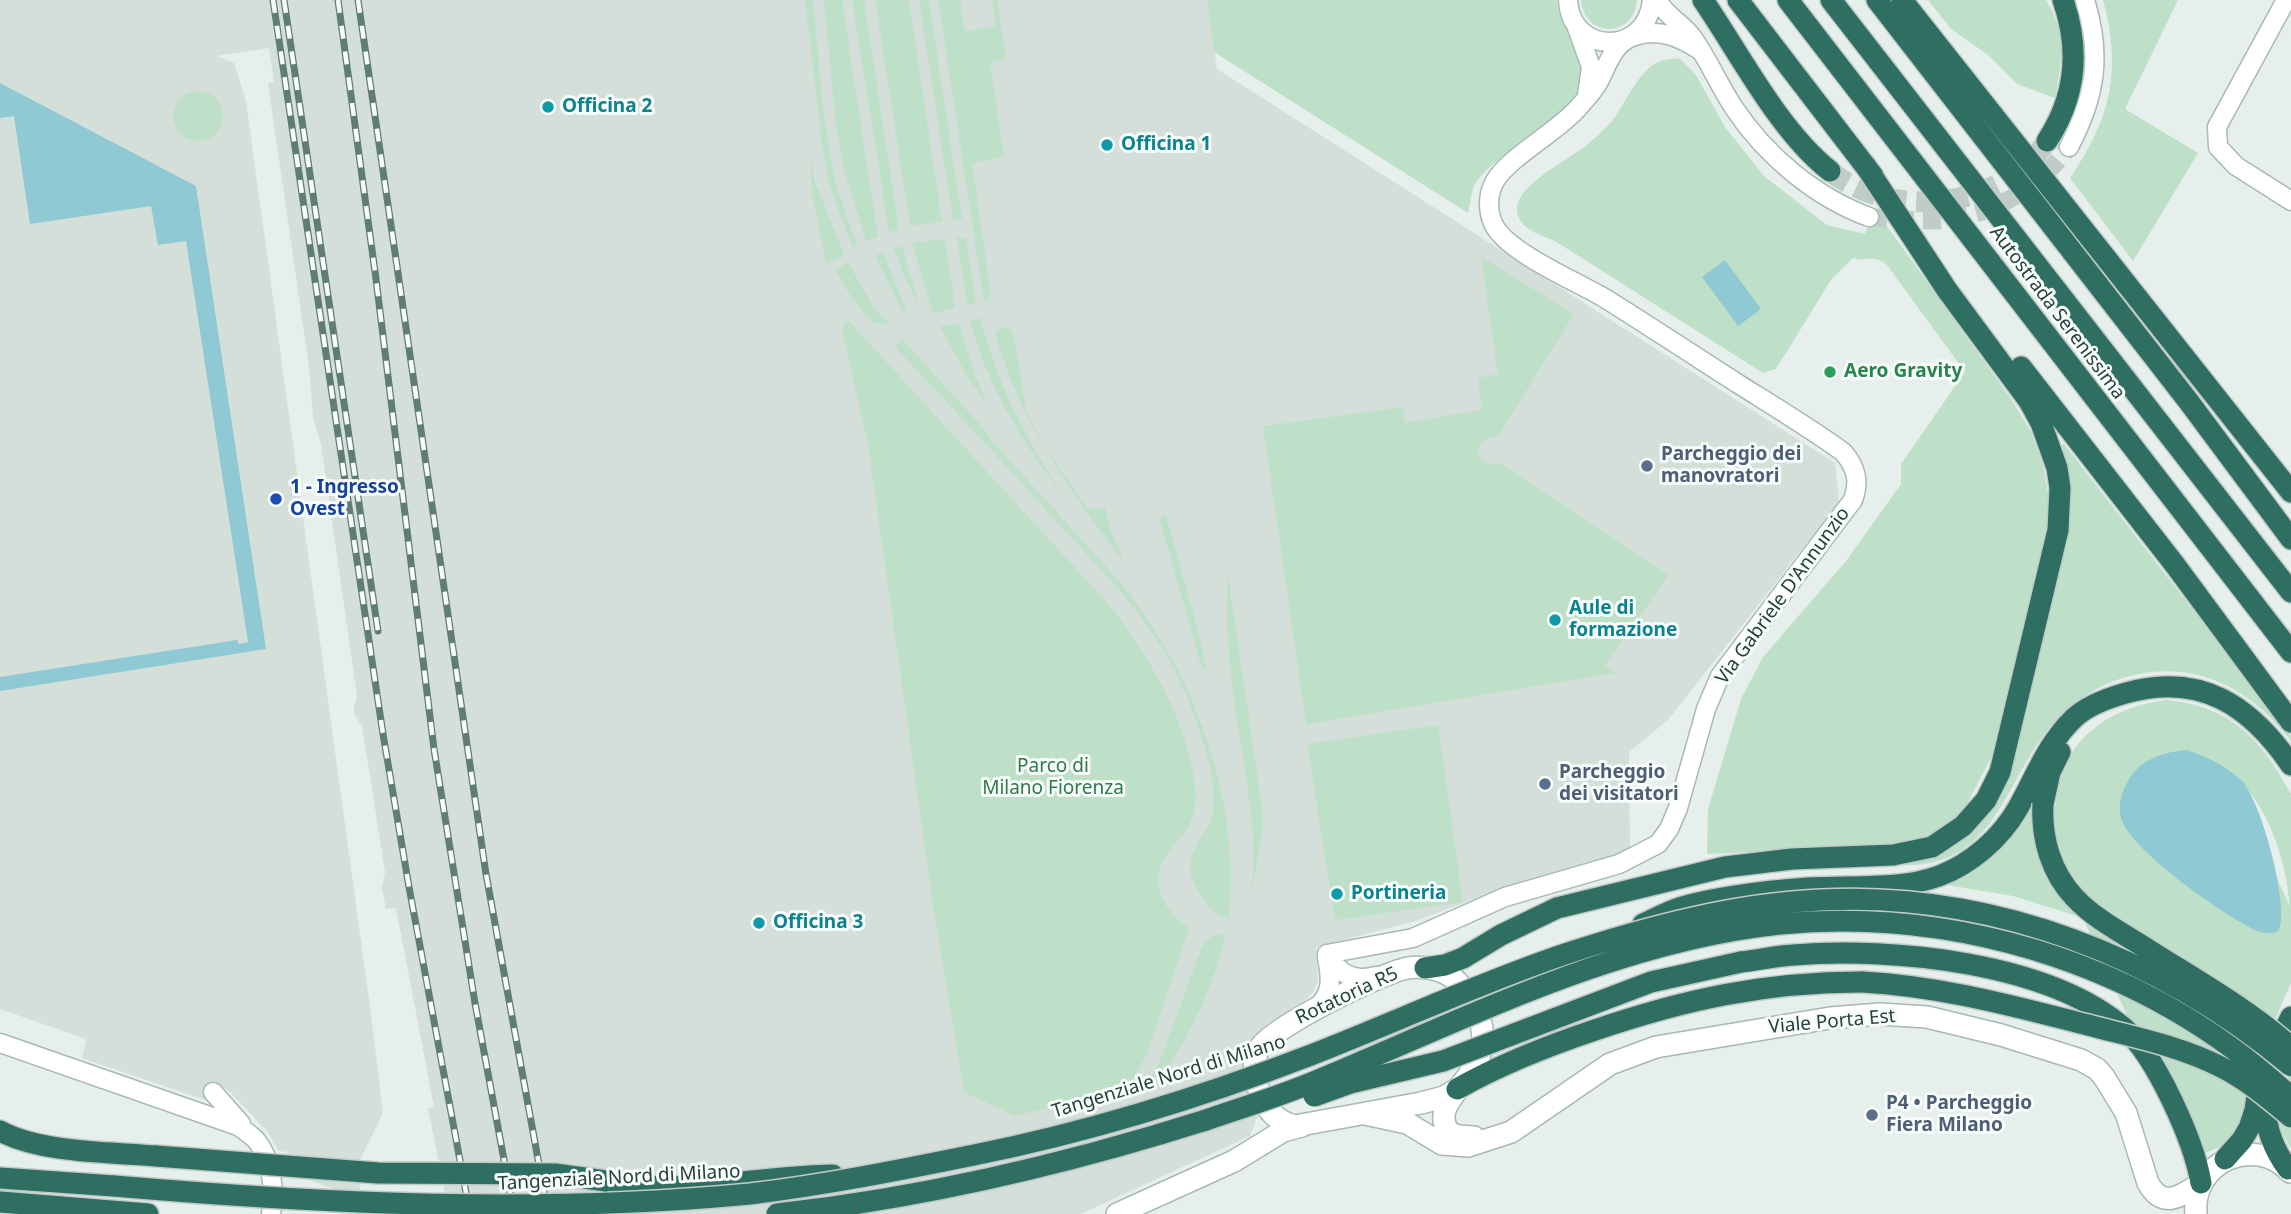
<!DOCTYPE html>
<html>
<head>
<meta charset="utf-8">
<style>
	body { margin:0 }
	canvas { display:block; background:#e6efeb }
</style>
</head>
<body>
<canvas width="2291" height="1214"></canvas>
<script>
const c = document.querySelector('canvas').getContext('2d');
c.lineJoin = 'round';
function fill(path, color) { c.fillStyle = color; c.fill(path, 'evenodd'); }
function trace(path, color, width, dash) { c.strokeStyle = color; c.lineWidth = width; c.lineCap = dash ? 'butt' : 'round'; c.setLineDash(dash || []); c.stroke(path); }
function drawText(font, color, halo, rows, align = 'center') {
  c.font = font + ' "Noto Sans",sans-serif'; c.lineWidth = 6; c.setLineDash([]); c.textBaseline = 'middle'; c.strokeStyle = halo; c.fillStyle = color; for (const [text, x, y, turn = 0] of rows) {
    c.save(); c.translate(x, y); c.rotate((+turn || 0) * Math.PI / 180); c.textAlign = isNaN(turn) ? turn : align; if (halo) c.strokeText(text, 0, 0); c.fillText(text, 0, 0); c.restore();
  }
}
fill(new Path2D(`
	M0,0H1207L1217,69L1835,463L1839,502L1668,720L1629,752L1630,853L1489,893L1413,922L1316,947L1318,981L1314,991L1304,1002L1270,1022L1260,1030L1247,1055L1246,1084L1258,1115L1250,1136L1081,1214H449L428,1108L434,1107L396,908L386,909L382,888L385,872L362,726L354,714V707L357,696L321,444L313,417L309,367L268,83L274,82L269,48L217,56L234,63L246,101L371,1014L383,1113L359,1162L360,1199L291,1173L287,1152L279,1151L267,1131L231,1093L220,1085L205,1100L82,1058L86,1039L0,1009Z`), '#d4dfda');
fill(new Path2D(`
	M805,0H813L824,116L830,151L836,184L857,246L853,248L830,187L823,153Z
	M824,0H842L878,237L866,241L844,170L836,129Z
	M852,0H864L899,230L889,232Z
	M875,0H909L942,222L910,226Z
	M919,0H929L962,219L953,221Z
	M938,0H960L965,31L996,26L992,0H997L1006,59L990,62L1004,157L972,163L991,294L989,300L984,301Z
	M1207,0H1557C1558,28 1581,38 1584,63C1592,121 1498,143 1474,186C1471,194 1470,205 1468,213L1214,52Z
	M1581,0H1637C1634,39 1584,38 1581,0Z
	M1928,0H2046C2067,35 2062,59 2055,98L2017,84L1988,55L1951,29Z
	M2103,0H2178L2125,109L2198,153L2133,261L2070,178C2111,117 2122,72 2103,0Z
	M1679,58L1696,75L1725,127L1764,176L1827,225L1865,234L1874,208L2011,399L2031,432L2043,465L2050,506L2042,551L1991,758L1965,808L1947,826L1927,838L1887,846L1707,854L1708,809L1741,699L1763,657L1846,561L1901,484V464L1965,372L1887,265C1877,257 1871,258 1858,260L1854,257L1831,280L1776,369L1763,373L1555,241C1540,235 1516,228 1517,208C1518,183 1571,159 1588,144C1597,136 1608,127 1615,117C1626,101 1640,70 1658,62C1664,59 1673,59 1679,58Z
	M173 116a25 25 0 1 1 50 0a25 25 0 1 1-50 0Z
	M810,157L814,179L844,255L826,264L812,194Z
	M966,237L976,303L967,305L957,238Z
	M945,239L955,308L933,313L912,243Z
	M902,246L920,308L905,278L894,248Z
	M883,252L906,310L903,312L875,256Z
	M1481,257L1574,314L1497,438L1490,437L1480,444C1476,452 1480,460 1488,464L1501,463L1669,575L1605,665L1616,673L1306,724L1263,426L1403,407L1405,423L1482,410L1478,378L1498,374Z
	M848,262L873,306L888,323H874C858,307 846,291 835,270Z
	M980,318C998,386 1027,441 1066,500C1024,444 988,389 970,321Z
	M848,320L1111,607C1148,655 1186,719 1194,779C1196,792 1197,804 1193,816C1188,834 1168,847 1161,865C1150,889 1170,916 1189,928L1146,1056L1127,1089L1015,1116L964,1092L934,912L868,445L842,329Z
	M959,323L975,375L988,405L967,376L940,327Z
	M1003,327L1011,330L1015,341L1026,410L1045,447L1087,509L1105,507L1110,529L1125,564C1072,493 1018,420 995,333Z
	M902,339L985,430L992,442L999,448C1026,478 1054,509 1081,539C1102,563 1125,586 1143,612C1203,698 1240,812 1229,918C1215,915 1209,908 1201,896C1170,848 1215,843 1214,799C1213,765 1199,728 1187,697C1159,626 1104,573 1054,519C1002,461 949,404 895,347Z
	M2064,444L2291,736V741C2263,705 2227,677 2181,672C2128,667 2077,691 2045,733C2003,789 1991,869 1901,865L1927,857L1983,816L2063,545L2059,447Z
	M1166,515L1199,634L1206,669H1202L1159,517Z
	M1228,574L1262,807L1263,827L1252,893C1253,873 1254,854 1253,834C1245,747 1221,662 1228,574Z
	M2167,700C2232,707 2261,739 2291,794V983L2250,1076L2247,1101L2235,1134L2225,1145L2205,1153L2194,1128L2130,1022L2083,918L2013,896L1941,884L2032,803L2056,806C2059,742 2107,707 2167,700ZM2227,768C2268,803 2285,855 2290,907Z
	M1438,725L1463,902L1335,920L1307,744Z
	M1217,934H1226C1214,986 1192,1030 1164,1075L1149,1080L1160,1061L1202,946L1206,940Z
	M2291,1073V1148C2275,1125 2273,1096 2291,1073Z`), '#bfe0c8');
fill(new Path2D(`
	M0,83L196,186L266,649L0,691V677L237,640L239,644L248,642L186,241L158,245L151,206L30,224L14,116L0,118Z
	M1725,260L1761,309L1738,326L1702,277Z
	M2187,750C2207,757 2226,765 2242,781C2262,802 2291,912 2278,931C2271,935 2260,933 2253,929C2221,913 2135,853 2122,821C2117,808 2121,793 2128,781C2140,759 2163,752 2187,750Z`), '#8ec9d4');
trace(new Path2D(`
	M1869,217C1893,218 1917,222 1940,220C1992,216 2038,189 2069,147`), '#bfccc8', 18, [18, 9]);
trace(new Path2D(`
	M1830,171C1883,214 1974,212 2026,165C2034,158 2041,150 2047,141`), '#bfccc8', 21, [21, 10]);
const minor = new Path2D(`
	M1568,0C1571,56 1647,56 1652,0
	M1657,0C1666,16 1683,24 1693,38C1709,61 1719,85 1734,108C1766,156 1815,197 1869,217
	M2286,0L2217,127L2218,147L2236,166L2291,201
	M1577,28L1591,67L1587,95
	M2069,147C2096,96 2102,55 2085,0
	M1327,954L1413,938L1505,897L1619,864L1658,844L1669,829L1678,808L1706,709L1720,676L1853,500C1860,481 1856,467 1843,452C1810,428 1775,407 1740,385C1696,357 1651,327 1606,299C1578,282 1511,254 1495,227C1487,213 1487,195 1495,181C1508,158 1557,132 1578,108C1585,100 1593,92 1598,83C1607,67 1612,45 1632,37C1658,27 1680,37 1701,51
	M1327,954C1339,974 1353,982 1376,976
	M1316,1008C1333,994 1331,978 1327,958
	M0,1043L238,1126C244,1130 251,1135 256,1140C272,1159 275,1190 271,1214
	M213,1092L241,1124`);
const tertiary = new Path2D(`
	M1457,1089L1444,1097L1421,1103L1295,1126C1278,1122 1267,1111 1261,1095C1255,1081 1251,1063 1259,1049C1270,1028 1383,972 1408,968C1419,966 1434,968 1445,973C1456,978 1464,989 1470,999C1516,1070 1421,1095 1449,1132L1458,1136L1474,1137
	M1365,1114L1407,1123L1442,1144L1468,1146L1511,1132L1610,1064L1656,1047L1830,1018L1880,1014L1927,1017L2001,1035L2081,1060L2097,1069L2104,1077L2126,1113L2148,1183C2163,1210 2181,1196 2201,1183
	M1117,1214L1234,1161L1283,1131L1302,1126
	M2196,1214C2191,1162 2255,1134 2290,1172`);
const motorway = new Path2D(`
	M1703,0C1740,54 1779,131 1830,171
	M1738,0L1873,176
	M1788,0L2291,652
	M1831,0L2291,592
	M1877,0L2189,402L2291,539
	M1902,0L2291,492
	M2047,141C2076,97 2080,49 2063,0
	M2021,367L2175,565L2291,722
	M2043,804L2050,772L2060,752
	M1643,924C1656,918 1669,911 1682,907C1722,896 1767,891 1808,888C1851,885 1898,891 1939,876C1971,864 2001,838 2018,808C2036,776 2047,744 2074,718C2087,706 2108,698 2126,693C2200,672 2250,705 2291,765
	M1741,962C1758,960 1776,956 1793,955C1891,947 2048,962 2124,1028C2156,1056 2194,1141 2201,1183
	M1425,968L1445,965L1463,958L1501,935L1557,908L1725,867L1792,859L1893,855L1932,847L1963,826L1986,800L2000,772L2058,530L2060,488L2057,468L2041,423L2029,401L1947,290L1865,165
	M1457,1089C1501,1064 1547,1046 1595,1030C1686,999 1766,982 1862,982
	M2266,1093C2263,1122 2271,1146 2288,1169
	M0,1131C41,1153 109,1152 156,1156
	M2225,1159L2242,1140L2249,1128L2255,1110L2259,1082L2291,1017
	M0,1178L114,1186
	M606,1181C628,1184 649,1187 671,1187C725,1186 779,1176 833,1175
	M0,1202L148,1214
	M777,1214C923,1198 1067,1164 1206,1120`);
trace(minor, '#a8b8b2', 21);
trace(tertiary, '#a8b8b2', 24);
trace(motorway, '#c2cac8', 24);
trace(minor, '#fff', 18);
trace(tertiary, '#fff', 21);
trace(motorway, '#2f6f62', 21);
const rail = new Path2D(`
	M273,0L383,734L409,887L470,1214
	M284,0L378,631
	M338,0L376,279L434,749L475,1003L514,1214
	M358,0L486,874L548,1214`);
trace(rail, '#5f7d75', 7);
trace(rail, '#f7fbf9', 4.5, [13]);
const motorwayBridge = new Path2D(`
	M2043,804C2041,838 2051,873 2075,898C2096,920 2124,934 2149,950C2198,981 2248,1009 2291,1047
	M1862,982C1940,986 2013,1006 2088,1025C2133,1037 2180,1046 2221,1067C2247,1080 2269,1099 2291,1117
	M1314,1096L1350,1083L1443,1061L1651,982L1741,962
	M1206,1120C1241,1108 1277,1097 1311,1083C1462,1021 1615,941 1780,924C1866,916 1952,925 2035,950C2130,979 2218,1029 2291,1097
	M156,1156L378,1173L555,1174L606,1181
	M114,1186C326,1204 539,1214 750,1194C825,1185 900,1170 974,1155C1089,1132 1202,1097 1311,1055C1396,1022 1479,983 1565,954C1647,927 1733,904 1820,900C1992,891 2160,957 2291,1066`);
trace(motorwayBridge, '#c2cac8', 24, []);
trace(motorwayBridge, '#2f6f62', 21);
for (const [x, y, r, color] of [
	[548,107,7,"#0f9aa8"],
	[1107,145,7,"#0f9aa8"],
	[1830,372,7,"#2e9e5b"],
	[1647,466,7,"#5c6f8a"],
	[276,499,7,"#1a4fb4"],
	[1555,620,7,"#0f9aa8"],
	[1545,784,7,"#5c6f8a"],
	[1337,894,7,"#0f9aa8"],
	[759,923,7,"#0f9aa8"],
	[1872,1115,7,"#5c6f8a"]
]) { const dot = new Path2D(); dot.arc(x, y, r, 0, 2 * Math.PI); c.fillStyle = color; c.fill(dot); trace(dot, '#f7fbf9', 2.5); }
drawText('bold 19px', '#0d838f', '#f7fbf9', [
	["Officina 2",562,107],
	["Officina 1",1121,145],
	["Aule di",1569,609],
	["formazione",1569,631],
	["Portineria",1351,894],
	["Officina 3",773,923]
], 'left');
drawText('19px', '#24423a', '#f7fbf9', [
	["Autostrada Serenissima",2057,313,53],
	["Via Gabriele D'Annunzio",1783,596,-54],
	["Rotatoria R5",1347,996,-25],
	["Viale Porta Est",1832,1022,-5],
	["Tangenziale Nord di Milano",1169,1077,-17],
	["Tangenziale Nord di Milano",619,1178,-3]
]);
drawText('bold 19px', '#27864d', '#f7fbf9', [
	["Aero Gravity",1844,372]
], 'left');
drawText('bold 19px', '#4e5e75', '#f7fbf9', [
	["Parcheggio dei",1661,455],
	["manovratori",1661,477],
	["Parcheggio",1559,773],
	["dei visitatori",1559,795],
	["P4 • Parcheggio",1886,1104],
	["Fiera Milano",1886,1126]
], 'left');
drawText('bold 19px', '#164399', '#f7fbf9', [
	["1 - Ingresso",290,488],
	["Ovest",290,510]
], 'left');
drawText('19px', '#2d7a4b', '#f7fbf9', [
	["Parco di",1053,767],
	["Milano Fiorenza",1053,789]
]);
</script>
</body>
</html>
